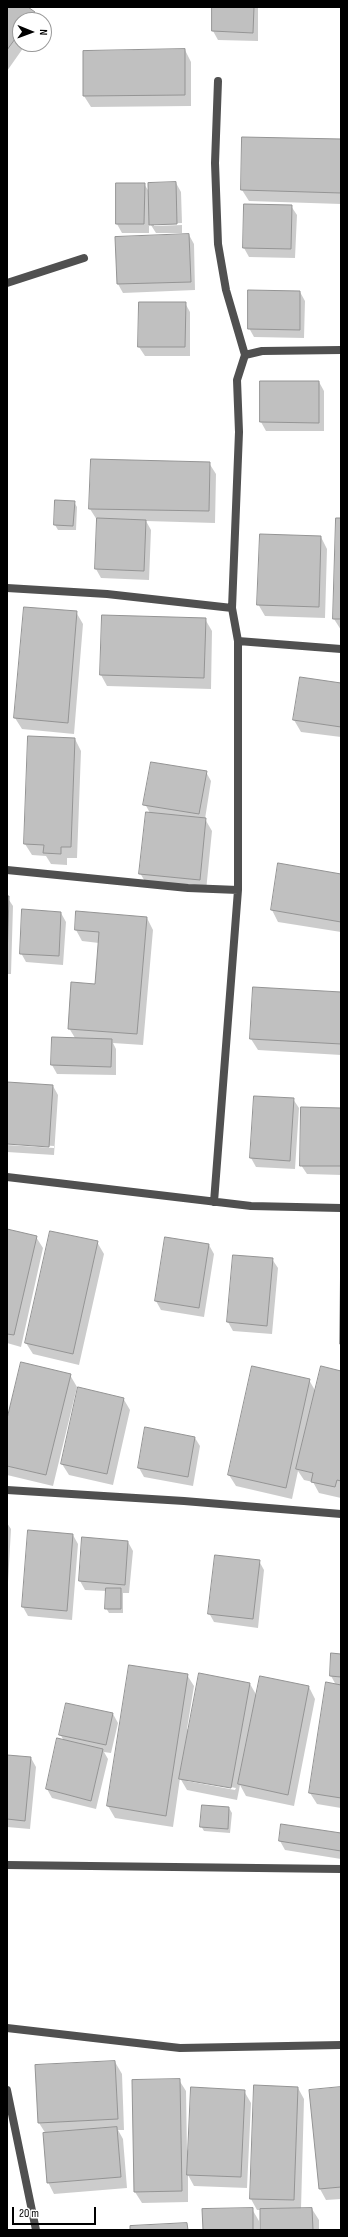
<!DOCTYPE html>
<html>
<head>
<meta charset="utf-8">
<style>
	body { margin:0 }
	#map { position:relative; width:348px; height:2237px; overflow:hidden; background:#fff; font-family:"Sofia Sans Condensed",sans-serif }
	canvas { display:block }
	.frame { position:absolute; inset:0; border:8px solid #000; pointer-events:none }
	.north { position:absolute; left:12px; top:12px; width:40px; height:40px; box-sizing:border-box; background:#fff; border:1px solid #999; border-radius:50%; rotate:91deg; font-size:11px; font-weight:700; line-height:16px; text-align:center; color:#000 }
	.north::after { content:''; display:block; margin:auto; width:14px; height:18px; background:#000; clip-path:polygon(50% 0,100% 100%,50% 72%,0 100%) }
	.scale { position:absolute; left:12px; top:2207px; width:84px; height:18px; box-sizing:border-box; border:2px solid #000; border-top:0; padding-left:5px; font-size:12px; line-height:14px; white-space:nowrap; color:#000; -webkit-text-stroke:3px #fff; paint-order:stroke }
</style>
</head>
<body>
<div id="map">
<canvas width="348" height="2237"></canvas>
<div class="frame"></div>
<div class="north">N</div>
<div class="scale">20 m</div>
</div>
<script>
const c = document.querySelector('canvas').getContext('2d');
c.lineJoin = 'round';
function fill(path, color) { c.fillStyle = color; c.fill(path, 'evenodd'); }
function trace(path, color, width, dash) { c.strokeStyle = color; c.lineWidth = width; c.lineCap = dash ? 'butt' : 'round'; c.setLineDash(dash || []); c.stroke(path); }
fill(new Path2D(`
	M7,7H26L34,13L38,20H20V44H26L7,71Z
	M213,7H258V41L218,40L213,31Z
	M185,50L191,62V106L91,107L84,96Z
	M341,140V204L249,201L242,190Z
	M176,183L181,192L182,223L154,224V226L182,225V233H156L149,222V233H122L117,224L144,184L150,193Z
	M291,206L297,215L295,258L249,257L244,248Z
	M189,235L194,244L195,290L123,293L118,284Z
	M300,292L305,301L304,338L254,337L249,328Z
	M185,303L190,312V356H145L139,347Z
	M319,382L324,391V431H266L261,422Z
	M209,463L216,474L215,523L146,521L151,530L149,580L101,578L96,569L97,520L90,509Z
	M56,501L74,502L77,507L76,530H58L55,525Z
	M341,519V630L334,619Z
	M321,537L327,549L325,618L265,616L258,604Z
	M76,612L83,624L74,734L22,729L15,718Z
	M205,619L212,631L211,689L107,686L101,675Z
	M300,678L341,684V737L301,732L294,720Z
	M75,739L81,751L77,858H67V865L51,864L46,856L32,855L25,844Z
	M206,772L211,781L205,819L212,831L206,891L147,885L140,873L150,813L145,804Z
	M279,864L341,875V932L278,922L272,910Z
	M7,897L13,906L11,974H7Z
	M61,913L66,922L63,965L26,962L21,953Z
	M147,918L153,930L143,1045L113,1043L116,1049V1075L57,1074L52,1065L75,1038L69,1028L96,985L99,943L82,941L76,930Z
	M341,993V1055L258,1050L251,1039Z
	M7,1083L53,1086L58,1095L54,1155L7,1152V1145L54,1148V1146L7,1143Z
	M293,1099L299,1108L295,1169L256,1167L251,1158Z
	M341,1109V1175L307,1174L301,1165Z
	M7,1230L36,1237L43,1248L21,1347L7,1343Z
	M166,1238L209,1245L214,1254L204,1317L161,1310L156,1301Z
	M97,1242L104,1254L79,1365L33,1354L26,1343Z
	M234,1256L272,1259L278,1268L272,1334L233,1331L228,1322Z
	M341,1373V1498L319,1493L313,1482L304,1480L298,1471L292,1499L236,1486L229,1475L309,1380L316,1392Z
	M70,1375L77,1387L53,1486L7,1475V1423Z
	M123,1398L130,1410L113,1485L69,1475L62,1464Z
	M195,1438L200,1446L193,1486L144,1477L139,1468Z
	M7,1523L11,1529L7,1600Z
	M73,1535L78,1544L72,1620L28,1616L23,1607Z
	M128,1542L133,1551L129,1593H123V1613H109L106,1608L107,1591L85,1590L80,1581Z
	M259,1561L264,1570L258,1628L214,1622L209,1613Z
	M332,1654L341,1655V1808L317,1804L310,1793L336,1685L331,1676Z
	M130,1666L187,1675L194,1686L187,1729L189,1730L250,1684L257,1696L261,1677L309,1687L315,1699L294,1806L246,1796L240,1785L237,1800L187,1790L180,1778L173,1827L115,1818L108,1806ZM187,1779L236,1788L235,1790L187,1781Z
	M113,1714L118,1723L111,1753L104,1752L108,1759L96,1809L52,1798L47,1789L58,1740L64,1741L60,1734Z
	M7,1756L31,1758L36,1767L30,1829L7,1827Z
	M229,1808L232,1813L230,1833L204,1831L201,1826Z
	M341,1834V1859L285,1850L280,1841Z
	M115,2062L122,2074L124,2130H118L123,2139L127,2188L54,2194L48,2182L46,2134L39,2123Z
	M179,2080L186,2091L187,2151L244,2091L251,2103L247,2188L194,2186L188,2175V2202L142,2203L135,2192Z
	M298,2088L304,2099L301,2209H312L319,2220V2230H261V2210H257L251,2199Z
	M341,2088V2199L326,2200L320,2189L310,2091Z
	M252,2209L259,2221V2230H204Z`), '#0003');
const building = new Path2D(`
	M7,7H28L35,12L29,20H20V32L7,50Z
	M212,7H254L253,33L212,31Z
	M185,49V95L83,96V51Z
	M242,137L341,139V193L241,190Z
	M176,182L177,224L149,225L148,183Z
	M116,183H145L144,224H116Z
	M244,204L292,205L291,249L243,248Z
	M189,234L191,282L117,284L115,237Z
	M248,290L300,291V330L248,329Z
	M139,302H186L185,347H138Z
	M260,381H319V423L260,422Z
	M91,459L210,462L209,511L89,509Z
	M55,500L75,501L73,526L54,525Z
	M97,518L146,520L144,571L95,569Z
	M336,518H341V619H333Z
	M260,534L321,536L319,607L257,605Z
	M24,607L77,611L68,723L14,718Z
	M102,615L206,618L204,678L100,675Z
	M300,677L341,683V727L293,720Z
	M28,736L75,738L71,847H61V854L43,853L44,845L24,844Z
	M151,762L207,771L199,814L143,805Z
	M146,812L206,818L200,880L139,874Z
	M278,863L341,874V922L271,910Z
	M7,896H9L7,960Z
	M22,909L61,912L59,956L20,954Z
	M76,911L147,917L137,1034L68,1029L71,982L95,984L99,932L75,930Z
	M253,987L341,992V1044L250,1039Z
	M52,1037L112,1039L111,1067L51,1065Z
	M7,1082L53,1085L49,1147L7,1144Z
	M254,1096L294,1098L290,1161L250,1158Z
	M301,1107L341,1108V1166H300Z
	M7,1229L37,1236L14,1335L7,1334Z
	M50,1231L98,1241L73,1354L25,1343Z
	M165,1237L209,1244L199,1308L155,1301Z
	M341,1241V1344H340Z
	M233,1255L273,1258L267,1326L227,1322Z
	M21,1362L71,1374L46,1475L7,1466V1419Z
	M252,1366L310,1379L286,1488L228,1475Z
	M321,1366L341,1371V1481L337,1480L335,1487L311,1482L313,1473L296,1469Z
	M78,1387L124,1398L107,1474L61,1464Z
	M145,1427L195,1437L188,1477L138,1468Z
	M28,1530L73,1534L67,1611L22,1607Z
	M82,1537L128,1541L125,1585L79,1581Z
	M215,1555L260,1560L253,1619L208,1614Z
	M106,1588H121V1609H105Z
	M331,1653L341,1654V1677L330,1676Z
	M129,1665L188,1674L166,1816L107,1806Z
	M199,1673L250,1683L231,1788L179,1779Z
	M260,1676L309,1686L288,1795L238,1784Z
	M326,1682L341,1685V1798L309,1793Z
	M66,1703L113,1713L106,1745L59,1735Z
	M57,1738L103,1749L91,1801L46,1789Z
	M7,1755L31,1757L25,1821L7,1819Z
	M202,1805L229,1807L228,1829L200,1827Z
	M281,1824L341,1833V1851L279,1841Z
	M115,2061L118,2119L38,2123L35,2065Z
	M180,2079L182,2191L134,2192L132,2080Z
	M254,2085L298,2087L294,2200L250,2199Z
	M191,2087L245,2090L241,2177L187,2175Z
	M341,2087V2187L319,2189L309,2090Z
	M117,2127L121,2177L47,2183L43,2133Z
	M253,2208V2230H203L202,2209Z
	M312,2208L313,2230H260V2209Z
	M187,2223L188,2230H130V2226Z`);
fill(building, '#c0c0c0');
trace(building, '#949494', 1);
trace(new Path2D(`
	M218,81L215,163L218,244L226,290L245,355
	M7,283L84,258
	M7,588L107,594L232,608
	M238,641L341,649
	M7,870L188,888L238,890L214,1202
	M238,890V641L232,608L239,432L237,380L245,355L262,351L341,350
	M7,1177L251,1206L341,1208
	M7,1490L184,1501L341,1514
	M7,1865L341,1869
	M7,2028L180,2048L341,2045
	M7,2090L36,2230`), '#505050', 8);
</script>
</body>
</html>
